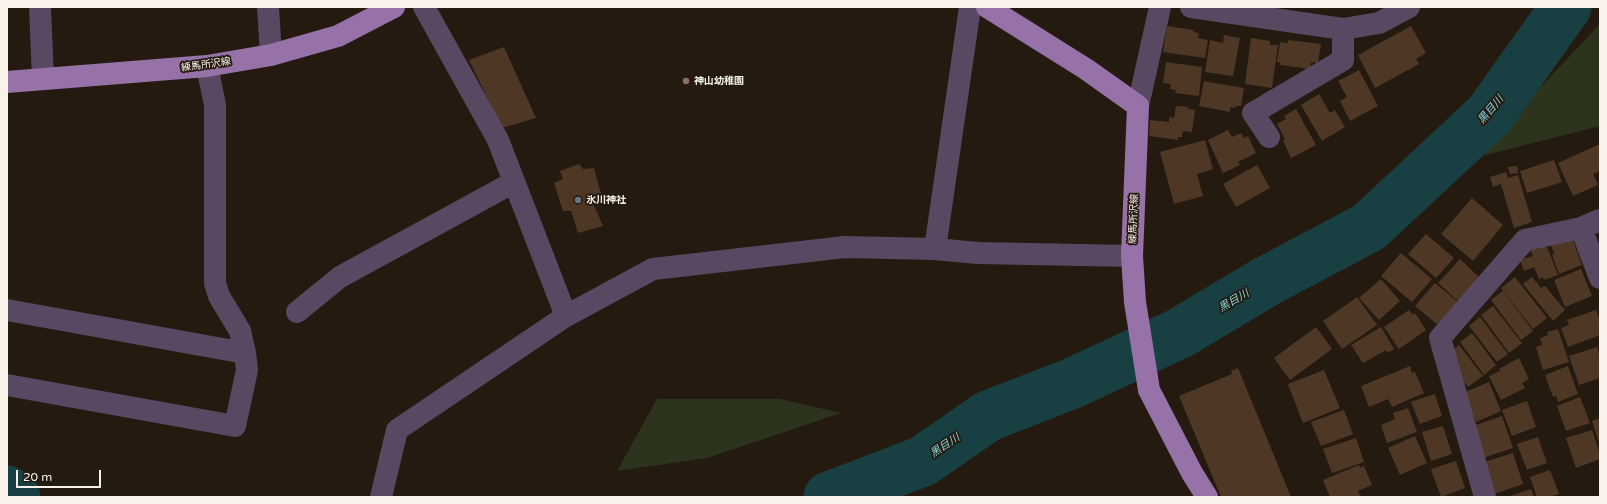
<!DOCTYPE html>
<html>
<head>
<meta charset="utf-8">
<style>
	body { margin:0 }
	#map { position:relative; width:1607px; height:504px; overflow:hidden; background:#241a10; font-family:"Varela Round",sans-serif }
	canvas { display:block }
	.frame { position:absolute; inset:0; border:8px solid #f9f2ea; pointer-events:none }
	.scale { position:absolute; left:16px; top:470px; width:85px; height:18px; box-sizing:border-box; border:2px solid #f9f2ea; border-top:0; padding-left:5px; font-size:12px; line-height:14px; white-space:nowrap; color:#f9f2ea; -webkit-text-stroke:3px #241a10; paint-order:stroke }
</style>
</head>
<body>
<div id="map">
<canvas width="1607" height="504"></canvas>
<div class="frame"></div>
<div class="scale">20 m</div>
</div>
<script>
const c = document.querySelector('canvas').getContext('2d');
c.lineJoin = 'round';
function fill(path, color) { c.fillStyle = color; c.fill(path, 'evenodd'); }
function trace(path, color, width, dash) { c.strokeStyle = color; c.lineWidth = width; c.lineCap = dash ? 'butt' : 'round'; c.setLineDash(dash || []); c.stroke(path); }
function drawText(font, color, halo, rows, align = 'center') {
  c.font = font + ' "Varela Round","Noto Sans JP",sans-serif'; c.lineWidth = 3.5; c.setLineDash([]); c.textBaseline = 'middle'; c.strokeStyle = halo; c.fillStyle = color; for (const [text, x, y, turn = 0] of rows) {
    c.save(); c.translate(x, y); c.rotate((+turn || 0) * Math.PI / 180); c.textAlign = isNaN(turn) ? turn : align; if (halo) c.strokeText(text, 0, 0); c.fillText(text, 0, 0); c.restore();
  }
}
fill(new Path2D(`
	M1600,24V126L1474,158L1484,147Z
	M657,399H780L841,413L707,458L617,471Z`), '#2d341e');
trace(new Path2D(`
	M7,491L15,497
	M829,497L923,461L988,416L1073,383L1180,333L1267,281L1369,227L1489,115L1566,7`), '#183f42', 51);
fill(new Path2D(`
	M1167,26L1194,30L1193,32L1199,33L1198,38L1208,40L1205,58L1163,52Z
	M1411,26L1426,53L1416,59L1419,64L1375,88L1358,55Z
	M1224,35L1240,38L1233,76L1205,72L1210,40L1223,43Z
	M1251,38L1270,41V45H1278L1272,88L1245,84Z
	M1288,40L1321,44L1318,63L1311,62L1310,69L1280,65V62H1277L1280,42L1288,43Z
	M504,47L536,118L502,128L469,60Z
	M1166,62L1202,67L1199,96L1175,93L1176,90L1170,89L1171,84L1163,83Z
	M1359,70L1378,106L1350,121L1340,101L1347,97L1338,81Z
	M1204,81L1244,88L1241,106H1236L1235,108L1230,107V112L1199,106Z
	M1319,94L1330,113L1335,110L1345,127L1322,141L1301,105Z
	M1176,106L1188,107V109L1195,110L1192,132L1183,131L1182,137H1178V140L1149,136L1150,120L1169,122V117L1174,118Z
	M1296,109L1316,145L1291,158L1283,141L1285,139L1277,124L1286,119L1284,116Z
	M1228,130L1232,137L1241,133L1244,138L1248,136L1256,153L1238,162L1240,165L1223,173L1208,140Z
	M1205,140L1213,169L1197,174L1203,196L1174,204L1160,152Z
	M1600,144V171L1593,174L1598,185L1573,196L1558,163Z
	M1554,160L1562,182L1527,193L1520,171Z
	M579,164L583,169L594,168L602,198L592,201L603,226L578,233L571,211H563L554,183L563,179L560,171Z
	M1257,165L1270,188L1236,207L1223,184Z
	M1517,166L1518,173L1510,174L1508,167Z
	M1506,172L1508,178L1518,175L1532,222L1514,228L1501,184L1493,187L1490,177Z
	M1472,198L1503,225L1473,261L1441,234Z
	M1426,234L1454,258L1436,278L1408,254Z
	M1571,235L1582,265L1559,274L1552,255L1554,254L1549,239Z
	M1546,244L1558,275L1544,280L1543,277L1539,279L1534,267L1524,271L1520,260L1533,256L1530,249Z
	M1401,253L1432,279L1412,302L1381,276Z
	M1460,259L1480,278L1459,302L1438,283Z
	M1581,269L1592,296L1565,307L1554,280Z
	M1515,277L1547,318L1533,329L1501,288Z
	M1532,277L1541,288L1545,286L1565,310L1553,321L1523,284Z
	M1381,279L1400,301L1379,320L1359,298Z
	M1435,283L1459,303L1439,326L1415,306Z
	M1503,291L1533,331L1521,340L1491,300Z
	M1357,297L1377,325L1342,349L1323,321Z
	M1493,306L1522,343L1509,353L1481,315Z
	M1409,310L1413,315L1415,313L1426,330L1399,349L1384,327Z
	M1596,310L1600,320V335L1568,347L1561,328L1569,325L1567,320Z
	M1480,317L1508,354L1497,362L1469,326Z
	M1316,327L1332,349L1290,380L1274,358Z
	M1381,327L1394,349L1387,353L1386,350L1363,363L1351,345Z
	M1558,329L1569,362L1543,370L1536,347L1542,345L1540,338L1548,335L1547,332Z
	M1472,333L1496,365L1484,375L1460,342Z
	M1459,345L1483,376L1468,387L1457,373L1454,349Z
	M1597,347L1600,356V378L1579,385L1569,356Z
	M1519,358L1529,379L1522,383L1525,388L1501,400L1489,376L1500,371L1499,369Z
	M1410,366L1412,373L1415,372L1424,393L1392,407L1388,399L1369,407L1361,386Z
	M1568,366L1578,394L1558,402L1556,396L1553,397L1545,375Z
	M1238,368L1291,497H1221L1179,396L1232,374L1231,371Z
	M1324,370L1340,408L1303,423L1288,384Z
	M1489,382L1501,411L1476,422L1463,393Z
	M1435,394L1442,416L1420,424L1411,402Z
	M1580,397L1590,423L1566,431L1557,406Z
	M1527,401L1536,427L1512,436L1502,410Z
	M1408,408L1417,432L1387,443L1381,425L1395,419L1393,413Z
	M1344,410L1353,434L1321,446L1311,422Z
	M1502,416L1513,448L1483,458L1473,426Z
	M1600,418V446L1592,421Z
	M1443,426L1452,454L1431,461L1422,432Z
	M1592,430L1600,454V459L1576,468L1566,438Z
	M1415,436L1427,463L1400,475L1388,448Z
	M1538,437L1547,463L1527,470L1517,444Z
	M1356,438L1364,462L1332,473L1323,449Z
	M1513,453L1523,484L1494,494L1484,462Z
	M1456,461L1465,488L1441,497L1431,469Z
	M1359,465L1360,468L1364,466L1372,485L1358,491L1360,496L1358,497H1330L1323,480Z
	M1550,470L1559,494L1549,497H1537L1530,477Z
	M1531,489L1534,497H1507Z`), '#4e3825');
trace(new Path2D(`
	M40,7L43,79
	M268,7L271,55
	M424,7L498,140L566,316
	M1191,7L1343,29L1379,23L1409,7
	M1138,106L1160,7
	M1269,137L1253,113L1343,60V29
	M1581,228L1600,278
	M935,249L970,7
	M7,310L245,353
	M297,312L340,277L514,182
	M7,385L235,426L247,370L245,353L240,331L219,296L215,283V105L207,66
	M381,497L397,430L566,316L653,269L845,247L935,249L978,253L1132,256
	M1485,497L1440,338L1525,240L1581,228L1600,220`), '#594862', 22);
trace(new Path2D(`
	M987,7L1086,69L1138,106L1132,256L1135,302L1149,390L1192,473L1207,497
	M7,82L207,66L271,55L338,36L394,7`), '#9672a8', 22);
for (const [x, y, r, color] of [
	[686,81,4,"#8d6e63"],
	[578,200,4,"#6b7280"]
]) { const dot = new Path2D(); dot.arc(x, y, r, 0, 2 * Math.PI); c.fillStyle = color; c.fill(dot); trace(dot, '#241a10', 1.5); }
drawText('10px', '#f9f2ea', '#241a10', [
	["練馬所沢線",206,65,-8],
	["練馬所沢線",1134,219,-88]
]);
drawText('bold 10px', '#f9f2ea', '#241a10', [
	["神山幼稚園",694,81],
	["氷川神社",586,200]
], 'left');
drawText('italic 11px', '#89d3da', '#241a10', [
	["黒目川",1491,110,-50],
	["黒目川",1234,301,-31],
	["黒目川",945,446,-34]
]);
</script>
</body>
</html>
